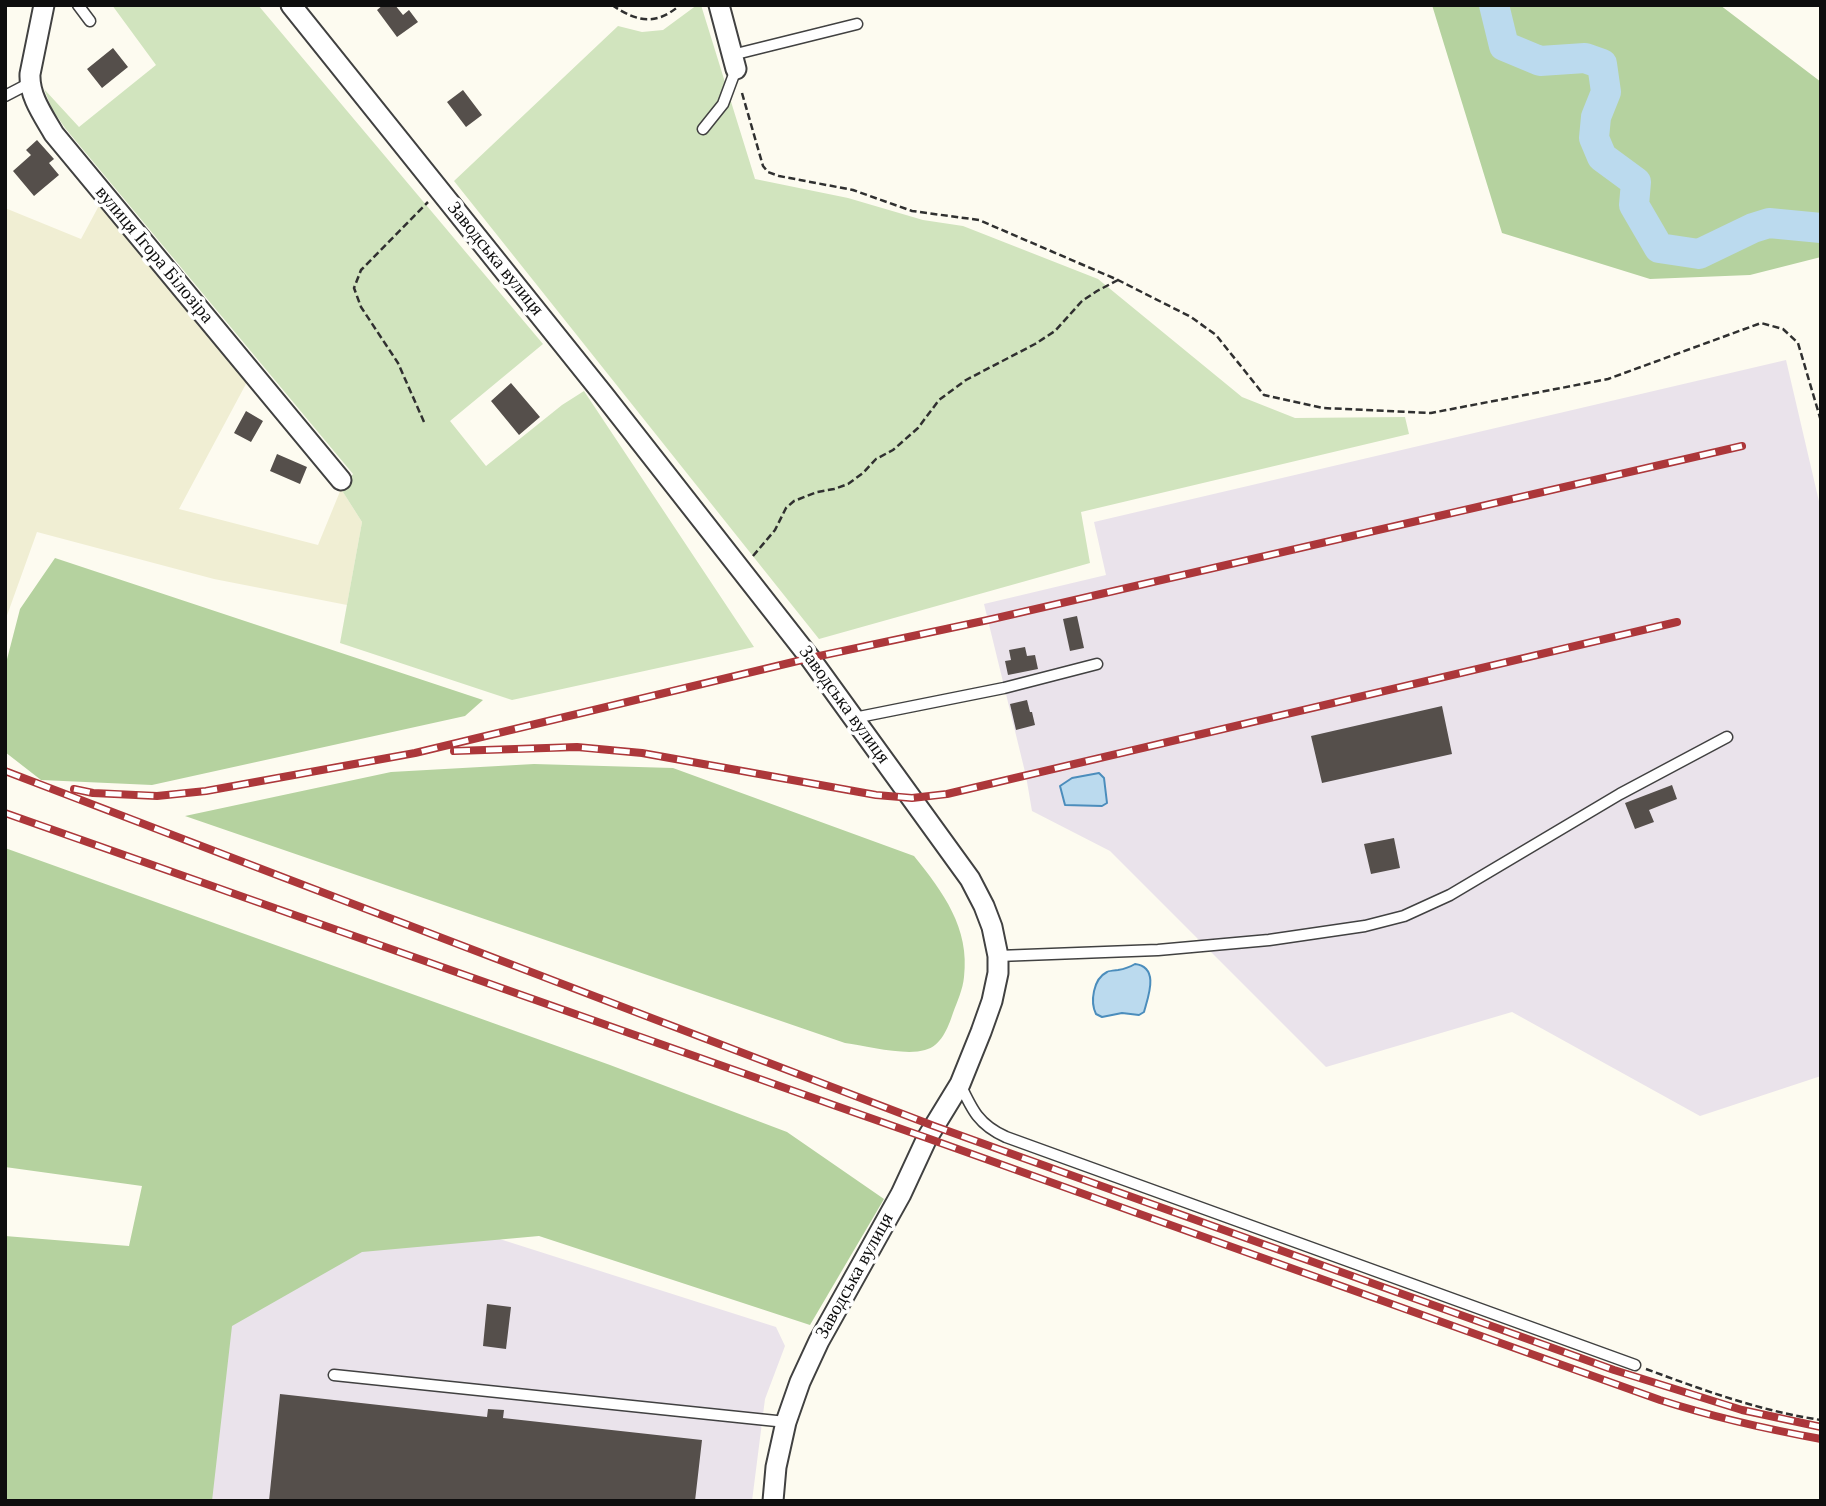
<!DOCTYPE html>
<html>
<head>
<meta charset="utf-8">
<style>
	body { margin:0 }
	#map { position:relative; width:1826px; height:1506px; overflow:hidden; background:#fdfbf0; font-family:Georgia,serif }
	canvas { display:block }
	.frame { position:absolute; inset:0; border:7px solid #0e0e0e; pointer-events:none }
</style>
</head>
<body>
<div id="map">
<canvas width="1826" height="1506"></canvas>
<div class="frame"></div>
</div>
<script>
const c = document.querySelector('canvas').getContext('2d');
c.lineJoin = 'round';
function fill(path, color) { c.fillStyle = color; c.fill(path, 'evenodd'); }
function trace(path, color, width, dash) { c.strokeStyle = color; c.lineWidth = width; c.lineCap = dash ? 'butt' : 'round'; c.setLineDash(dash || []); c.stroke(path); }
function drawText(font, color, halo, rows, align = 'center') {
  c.font = font + ' Georgia,serif'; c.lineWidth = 7; c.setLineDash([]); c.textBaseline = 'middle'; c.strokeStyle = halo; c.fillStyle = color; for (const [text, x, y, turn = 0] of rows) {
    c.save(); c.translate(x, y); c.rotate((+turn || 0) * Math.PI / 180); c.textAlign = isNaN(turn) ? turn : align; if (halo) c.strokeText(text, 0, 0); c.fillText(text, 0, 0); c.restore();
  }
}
fill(new Path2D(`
	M1786,360L1821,510V1076L1700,1116L1512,1012L1326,1067L1110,851L1032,811L1026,776L984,604L1106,575L1094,522Z
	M173,1135L776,1327L785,1346L765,1399L752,1501H99Z`), '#eae3eb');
fill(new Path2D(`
	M102,200L247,382L179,509L318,545L341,489L362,522L347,605L214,579L37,532L5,621V208L81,239Z`), '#f0eed3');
fill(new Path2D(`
	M112,5H258L543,344L450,421L486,466L562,405L584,391L754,647L512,700L340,643L362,522L341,489L353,474L65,128L52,109L44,89L79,127L156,65Z
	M697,5H701L755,179L848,198L923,220L963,226L1098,279L1242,397L1295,418L1405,417L1409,434L1081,512L1090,563L819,639L454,181L618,26L642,32L663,30Z`), '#d1e4be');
fill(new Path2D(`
	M1432,5H1720L1821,82V257L1750,275L1650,279L1502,233Z
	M55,558L483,700L465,716L152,785L41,780L5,752V667L20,609Z
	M534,764L673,768L914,856C943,892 970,928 964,977C963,989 957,1002 953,1013C948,1028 941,1046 925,1050C905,1056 866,1046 845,1043L185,816L391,772Z
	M5,848L610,1065L787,1132L884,1199L810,1325L539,1236L362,1252L232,1326L212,1501H5V1236L129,1246L142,1186L5,1167Z`), '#b5d29f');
const water = new Path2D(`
	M1099,773L1104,778L1107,803L1102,806L1065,805L1060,786L1072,778Z
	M1135,964C1160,967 1148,997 1144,1012L1139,1015L1122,1013L1102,1017L1096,1014C1090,1002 1093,979 1107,972C1108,971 1117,970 1118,970C1124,969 1130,967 1135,964Z`);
fill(water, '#bbdaee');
trace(water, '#4b8dbc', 2);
trace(new Path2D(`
	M1494,5L1504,46L1540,61L1585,58L1602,64L1606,92L1596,117L1594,138L1602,157L1636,182L1634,205L1659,248L1699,254L1753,228L1769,223L1821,228`), '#bbdaee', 30);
fill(new Path2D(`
	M383,5H395L403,15L409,10L418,22L397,37L377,10Z
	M113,48L128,67L102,88L87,69Z
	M463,90L482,115L466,127L447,102Z
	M37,140L54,159L49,163L59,175L34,196L13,171L31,155L26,150Z
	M511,383L540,417L519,435L491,401Z
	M246,411L263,421L251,442L234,433Z
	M277,454L307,467L300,484L270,471Z
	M1077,616L1084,648L1070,651L1063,619Z
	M1025,647L1027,656L1035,655L1038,669L1008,675L1005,661L1011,660L1009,650Z
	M1027,700L1030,712H1032L1035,725L1016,730L1010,704Z
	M1442,706L1452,754L1322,783L1311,736Z
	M1672,785L1677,799L1649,810L1654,822L1635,829L1625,803Z
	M1394,838L1400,868L1371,874L1364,844Z
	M487,1304L511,1307L506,1349L483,1346Z
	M280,1394L487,1417L488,1409L504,1410L503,1418L702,1440L695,1501H269Z`), '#554f4b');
const lane = new Path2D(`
	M78,5L90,21
	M732,55L857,24
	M5,96L30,83
	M703,129L723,104L736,69
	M854,718L1004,688L1097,664
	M998,956L1158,950L1269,940L1365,926L1404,916L1450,895L1620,794L1727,737
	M960,1084C972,1110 979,1125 1006,1137L1635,1365
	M334,1375L786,1422`);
const street = new Path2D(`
	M44,5L30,74C29,96 43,115 54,134L341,480
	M291,5L603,394L810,658L970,879L984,906L992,927L998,956V973L992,1001L981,1032L960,1084L927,1138L901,1194L819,1341L800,1382L786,1422L776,1467L773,1501
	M719,5L736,69`);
trace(lane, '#414141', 13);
trace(street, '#414141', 23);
trace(new Path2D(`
	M612,5C637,22 656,26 680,5
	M742,93L763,166L768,172L779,176L853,190L912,211L979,220L1118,280L1191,317L1216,335L1264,395L1323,408L1431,413L1608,379L1761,323L1783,329L1798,343L1821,421
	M424,422L398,363L361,307L354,288L361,270L428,202
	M753,556L775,530L786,508L794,501L817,492L834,489L848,484L863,473L876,459L893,450L918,428L939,400L966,380L1035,344L1055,331L1082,301L1097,291L1118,280
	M1646,1369C1703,1390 1760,1411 1821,1420`), '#303030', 2.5, [7, 3.5]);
trace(lane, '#fff', 10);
trace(street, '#fff', 19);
const rail = new Path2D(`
	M454,751L577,747L642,753L876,795L912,798L947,794L1677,622
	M5,771L934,1126L1614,1370L1742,1410L1821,1427
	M74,789L93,793L157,796L206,791L415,753L810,658L988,620L1742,446
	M5,813L927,1138L1660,1400C1713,1417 1766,1429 1821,1439`);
trace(rail, '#ac373a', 8);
trace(rail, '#fff', 5, [16]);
drawText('19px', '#0e0e0e', '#fff', [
	["вулиця Ігора Білозіра",154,255,50],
	["Заводська вулиця",495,259,51],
	["Заводська вулиця",844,705,54],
	["Заводська вулиця",855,1276,-61]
]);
</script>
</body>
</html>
